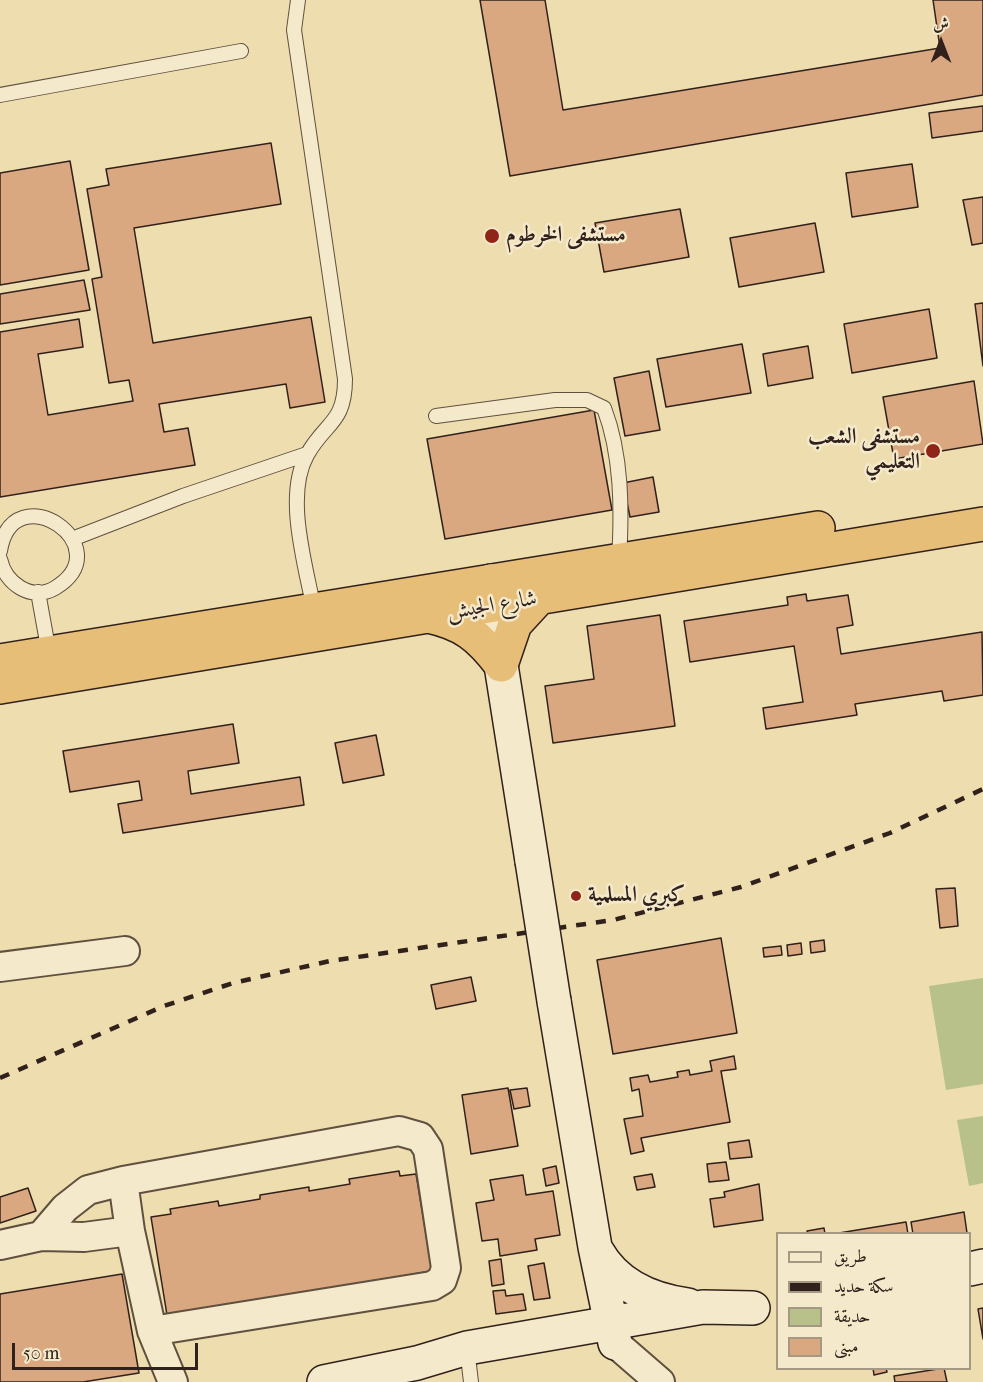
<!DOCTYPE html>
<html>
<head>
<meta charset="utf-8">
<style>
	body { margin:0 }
	#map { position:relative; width:983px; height:1382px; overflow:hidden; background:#eeddae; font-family:"IM FELL French Canon",Amiri,serif }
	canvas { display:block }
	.legend { position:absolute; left:776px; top:1232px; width:195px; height:138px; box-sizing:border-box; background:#f4e9ca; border:2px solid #a69984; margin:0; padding:8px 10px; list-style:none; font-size:18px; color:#30211c }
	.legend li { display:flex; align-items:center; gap:12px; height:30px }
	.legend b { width:30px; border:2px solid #a69984 }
	.north { position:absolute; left:911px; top:12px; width:60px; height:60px; -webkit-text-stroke:4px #f4e9ca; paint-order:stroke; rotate:0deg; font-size:16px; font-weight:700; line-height:24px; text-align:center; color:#30211c }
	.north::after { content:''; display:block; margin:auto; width:21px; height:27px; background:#30211c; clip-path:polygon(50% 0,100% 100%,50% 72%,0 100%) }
	.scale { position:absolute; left:12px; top:1343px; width:186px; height:27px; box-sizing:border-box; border:3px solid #30211c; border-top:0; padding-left:8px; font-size:18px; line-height:21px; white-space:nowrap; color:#30211c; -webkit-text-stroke:4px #f4e9ca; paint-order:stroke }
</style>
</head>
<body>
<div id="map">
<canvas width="983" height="1382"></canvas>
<ul class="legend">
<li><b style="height:8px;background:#f4e9ca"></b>طريق</li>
<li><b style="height:8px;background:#30211c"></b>سكة حديد</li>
<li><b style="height:16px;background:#b9c18a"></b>حديقة</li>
<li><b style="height:16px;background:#daa880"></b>مبنى</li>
</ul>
<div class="north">ش</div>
<div class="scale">50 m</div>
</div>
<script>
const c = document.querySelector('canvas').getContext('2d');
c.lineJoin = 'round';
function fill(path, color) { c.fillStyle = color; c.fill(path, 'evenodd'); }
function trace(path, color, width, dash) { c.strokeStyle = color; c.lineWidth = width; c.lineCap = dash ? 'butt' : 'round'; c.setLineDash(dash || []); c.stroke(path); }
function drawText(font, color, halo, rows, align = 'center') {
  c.font = font + ' "IM FELL French Canon",Amiri,serif'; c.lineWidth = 5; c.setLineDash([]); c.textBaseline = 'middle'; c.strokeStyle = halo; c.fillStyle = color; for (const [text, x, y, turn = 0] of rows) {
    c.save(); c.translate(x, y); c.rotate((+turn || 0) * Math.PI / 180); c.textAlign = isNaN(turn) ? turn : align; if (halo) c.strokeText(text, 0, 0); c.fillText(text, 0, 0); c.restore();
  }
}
fill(new Path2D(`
	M983,978V1084L946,1090L929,986Z
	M983,1116V1183L969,1186L957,1120Z`), '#b9c18a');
const building = new Path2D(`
	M480,0H545L563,110L940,48L933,0H983V95L510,176Z
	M983,106V131L932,138L929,113Z
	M271,143L281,204L134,228L153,343L311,317L325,402L290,408L286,384L159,404L164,432L188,428L195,465L0,497V332L79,319L83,347L38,354L48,415L133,401L129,380L109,383L92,279L102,277L87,189L109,185L106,169Z
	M70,161L89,270L0,285V173Z
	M912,164L918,207L852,217L846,173Z
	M983,197V243L972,245L963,200Z
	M680,209L689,257L604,272L595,223Z
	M815,223L824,272L739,287L730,238Z
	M84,280L90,310L0,324V294Z
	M983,303V366L975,304Z
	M929,309L937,358L852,373L844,324Z
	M742,344L751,393L666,407L657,359Z
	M808,346L813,378L768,386L763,354Z
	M649,371L660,430L625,436L614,378Z
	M974,381L983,444L894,459L883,397Z
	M594,410L612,510L445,539L427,439Z
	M653,477L659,512L630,517L623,483Z
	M806,594L807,601L848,595L853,625L837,628L841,654L982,632L983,695L944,701L942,691L855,704L857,715L766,729L763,708L803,702L794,646L690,662L684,621L788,605L787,597Z
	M660,615L675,726L553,743L545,686L594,679L587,626Z
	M233,724L239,763L188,771L191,794L300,777L304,805L123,833L118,804L142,800L139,781L70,792L63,751Z
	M376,735L384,775L343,783L335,743Z
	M955,888L958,926L940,928L936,889Z
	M721,938L737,1033L613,1054L597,960Z
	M824,940L825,951L811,953L810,942Z
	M801,943L802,954L788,956L787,945Z
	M781,946L782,955L764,957L763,948Z
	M471,977L476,1001L436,1009L431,985Z
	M734,1056L736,1069L721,1071L730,1122L641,1138L644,1151L631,1154L624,1119L643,1116L639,1089L632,1091L630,1078L648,1075L650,1082L678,1077L677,1072L689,1070L690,1075L712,1071L710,1061Z
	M508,1088L518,1146L471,1154L462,1095Z
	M527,1088L530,1106L514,1109L510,1090Z
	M749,1140L752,1157L730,1159L728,1143Z
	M726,1162L729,1180L709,1182L707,1164Z
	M556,1166L559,1183L546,1186L543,1169Z
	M399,1171L400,1176L416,1174L432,1271L167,1315L151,1217L171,1214L170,1209L218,1201L219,1206L260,1199V1195L309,1187V1191L350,1184L349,1179Z
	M652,1174L655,1187L637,1190L634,1177Z
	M523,1175L526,1195L553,1191L560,1235L535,1239L537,1250L500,1256L498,1239L482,1241L476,1203L494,1200L490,1180Z
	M759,1184L763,1220L714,1227L710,1199L725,1197L724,1192Z
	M28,1188L36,1211L0,1223V1197Z
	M964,1212L967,1233L913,1234L911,1222Z
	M906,1222L908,1234L839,1233Z
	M824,1228L825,1234H808L807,1231Z
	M501,1259L504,1284L492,1286L489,1261Z
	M544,1263L550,1298L534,1300L528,1266Z
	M122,1274L139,1373L83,1382H0V1294Z
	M505,1290L506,1296L523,1294L526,1310L496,1314L493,1291Z
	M983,1308V1339L978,1309Z
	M873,1368H886L887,1372L874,1375Z
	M944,1368L947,1382H895L894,1376Z`);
fill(building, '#daa880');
trace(building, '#30211c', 1.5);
const lane = new Path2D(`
	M298,0L294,30L345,379C345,424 325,422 307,455C284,496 306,566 314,610
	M0,95L241,51
	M436,416L555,400H587L604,408C622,455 622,510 619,560
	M72,539L183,496L307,454
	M0,551C13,472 123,547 55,588C31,602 5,583 0,559
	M38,592L49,653
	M467,1348L471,1382`);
const street = new Path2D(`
	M0,967L125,951
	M123,1181L130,1231L152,1331L173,1382
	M41,1236L84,1237L130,1231
	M0,1245L41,1236L65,1208L88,1190L123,1181L399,1131L420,1137L428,1149L446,1268L442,1280L432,1286L152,1331
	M615,1343L660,1382`);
const secondary = new Path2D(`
	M491,581L501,665L532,861
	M554,1001L595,1247L615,1343
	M597,1251C616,1285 651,1300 688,1305
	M970,1269L983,1266
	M324,1382L417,1363L467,1348L703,1307L753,1308`);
const highway = new Path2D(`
	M428,616C464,624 479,636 501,665
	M0,661L818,528
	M501,665L515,624L538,599
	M0,687L983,524`);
trace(lane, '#605040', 16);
trace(street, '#605040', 32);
trace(secondary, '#30211c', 36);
trace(highway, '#30211c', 36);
trace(lane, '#f4e9ca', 14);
trace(street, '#f4e9ca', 28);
trace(secondary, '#f4e9ca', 33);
trace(highway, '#e7be77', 33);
trace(new Path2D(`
	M0,1078L164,1006L233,983L330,961L613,920L741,887L890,833L983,789`), '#30211c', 4.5, [10, 10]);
const secondaryBridge = new Path2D(`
	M532,861L554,1001`);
trace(secondaryBridge, '#30211c', 36, []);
trace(secondaryBridge, '#f4e9ca', 33);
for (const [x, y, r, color] of [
	[492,236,8,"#8f2418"],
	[933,451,8,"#8f2418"],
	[576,896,6,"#8f2418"]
]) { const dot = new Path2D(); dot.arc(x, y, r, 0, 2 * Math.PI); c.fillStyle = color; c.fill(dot); trace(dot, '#f4e9ca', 2); }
drawText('bold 22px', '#30211c', '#f4e9ca', [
	["مستشفى الخرطوم",506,236],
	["مستشفى الشعب",920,438,"right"],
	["التعليمي",920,463,"right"],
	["كبري المسلمية",588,896]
], 'left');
drawText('22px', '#30211c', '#f4e9ca', [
	["شارع الجيش",492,606,-9]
]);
</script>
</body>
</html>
